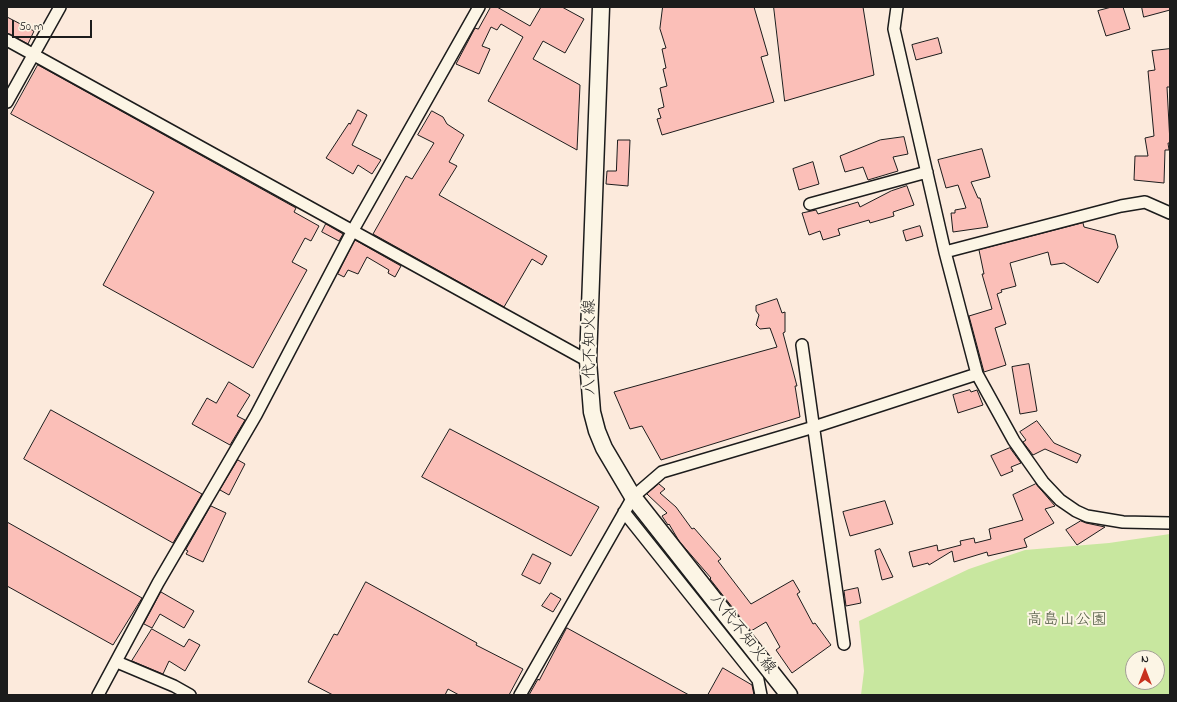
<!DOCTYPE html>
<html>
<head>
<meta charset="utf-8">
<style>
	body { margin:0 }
	#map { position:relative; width:1177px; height:702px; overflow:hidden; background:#fceadc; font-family:"Indie Flower",sans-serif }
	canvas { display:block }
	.frame { position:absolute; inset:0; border:8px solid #1c1c1c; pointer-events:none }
	.north { position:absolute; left:1125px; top:650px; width:40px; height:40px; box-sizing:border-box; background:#fcf5e5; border:1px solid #a29e95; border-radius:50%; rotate:0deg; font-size:11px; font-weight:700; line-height:16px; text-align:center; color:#1c1c1c }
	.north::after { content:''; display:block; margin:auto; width:14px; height:18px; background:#c8321e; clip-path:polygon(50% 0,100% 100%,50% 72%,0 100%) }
	.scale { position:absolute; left:12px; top:20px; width:80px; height:18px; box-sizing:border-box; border:2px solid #1c1c1c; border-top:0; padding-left:5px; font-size:12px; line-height:14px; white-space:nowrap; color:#1c1c1c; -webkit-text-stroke:3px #fcf5e5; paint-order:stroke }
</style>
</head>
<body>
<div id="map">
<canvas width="1177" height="702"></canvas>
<div class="frame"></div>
<div class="north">N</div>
<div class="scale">50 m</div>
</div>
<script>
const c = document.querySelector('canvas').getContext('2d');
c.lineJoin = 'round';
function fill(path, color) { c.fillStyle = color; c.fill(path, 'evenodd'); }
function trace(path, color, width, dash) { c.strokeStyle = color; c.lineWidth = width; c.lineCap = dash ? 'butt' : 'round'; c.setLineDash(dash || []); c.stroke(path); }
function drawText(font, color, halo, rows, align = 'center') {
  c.font = font + ' "Indie Flower","Klee One",sans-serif'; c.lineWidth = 4; c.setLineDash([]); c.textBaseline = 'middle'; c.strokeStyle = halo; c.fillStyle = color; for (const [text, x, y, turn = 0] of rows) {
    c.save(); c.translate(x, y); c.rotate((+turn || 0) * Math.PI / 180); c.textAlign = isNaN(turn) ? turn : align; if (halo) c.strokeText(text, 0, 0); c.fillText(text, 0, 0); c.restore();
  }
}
fill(new Path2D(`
	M1170,534V695H861L864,671L859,621L969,569L1025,550L1109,543ZM1133,658H1157V682H1133Z`), '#c8e79f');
const building = new Path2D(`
	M491,7H497L530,26L541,7H562L584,19L565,53L543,41L533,59L580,85L577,150L488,101L523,37L501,24L497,30L491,27L482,46L490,49L479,74L456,64L475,28L478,29Z
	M663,7H754L768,55L761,57L774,102L662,135L657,119L661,118L658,109L664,107L660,88L667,86L663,69L666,68L662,49L666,48L660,29Z
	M774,7H863L874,75L785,101Z
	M1112,7H1123L1130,29L1106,36L1098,11Z
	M1142,7H1170V10L1144,17Z
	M7,17L34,31L28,44L7,33Z
	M938,38L942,53L916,60L912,45Z
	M1170,49V87H1167L1170,143H1168L1169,150H1165L1164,183L1134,180L1135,156H1148L1145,138L1154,136L1148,71L1155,70L1152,51Z
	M38,65L296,208L294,212L319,226L311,241L305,238L292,262L307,270L253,368L103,285L154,192L11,114Z
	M358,110L367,115L352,145L381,160L372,174L358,165L353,174L326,158L349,123L350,124Z
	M432,111L443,117L447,124L464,135L449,162L457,166L439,195L547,256L542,265L532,259L504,307L373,234L406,176L412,179L434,143L418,135Z
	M904,137L908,154L893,157L898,171L868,180L863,167L845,172L840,156L880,140Z
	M618,140H630L628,186L606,184L607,171H616Z
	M982,149L990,177L971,182L978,198H980L988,227L953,232L951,213H955V210L966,208L958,185L946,188L938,160Z
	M813,162L819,184L799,190L793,169Z
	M907,186L914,205L893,212L894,216L870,223L869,220L838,229L840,235L823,240L820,231L809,235L802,213L816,210L818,214L858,202L860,207L891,191Z
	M1083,223L1084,227L1115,235L1118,247L1098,283L1064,263L1051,265L1048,252L1010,263L1016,286L1001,290L1002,292L997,294L1006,324L995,328L1006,365L984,372L969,316L992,309L982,274H984L979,250Z
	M326,224L343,234L339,241L322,232Z
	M920,226L923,236L906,241L903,231Z
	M355,240L401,266L395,277L388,273L389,270L367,257L358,274L348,270L344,277L338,274Z
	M777,299L782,313L785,312V332L783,333L797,386H795L800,417L661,460L642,426L630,429L614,392L777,347L770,328L760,329L756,325L759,315L756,311V306Z
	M1029,364L1037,411L1020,414L1012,367Z
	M229,382L250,395L237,416L245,420L230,445L192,424L207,398L216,403Z
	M970,390L971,392L977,390L983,405L958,413L953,395Z
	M51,410L202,494L173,543L24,459Z
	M1037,421L1054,443L1081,455L1077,463L1045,449L1033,455L1023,442L1026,440L1020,432Z
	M450,429L599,507L571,556L422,477Z
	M1010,448L1021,463L1011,467L1013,471L1001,476L991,456Z
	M238,460L245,464L229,495L220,490Z
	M659,484L665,489L660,493L676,507L692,529L694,528L721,559L718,561L751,604L793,580L800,592L797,594L813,624L815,623L831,645L792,673L776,650L780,647L766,622L751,631L710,579L711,578L679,541L669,524L668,525L662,516L667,513L647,494Z
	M1036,484L1055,506L1045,509L1054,523L1024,539L1027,547L988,556L987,552L954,562L952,551L929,565L928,563L913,567L909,552L937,545L938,551L961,545L960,541L974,538L975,543L991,539L989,529L1023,520L1013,495Z
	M885,501L893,524L850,536L843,512Z
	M211,506L226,513L203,562L186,554L188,551L186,550Z
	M1081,521L1086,523L1105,527L1077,545L1066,530Z
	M7,522L142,598L113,645L7,586Z
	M880,549L893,577L882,580L875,551Z
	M533,554L551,563L540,584L522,575Z
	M366,582L477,643L476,645L523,669L509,695H459L448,689L445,695H333L308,682L334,634L337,635Z
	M858,588L861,603L846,606L844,591Z
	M161,592L194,611L184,628L160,614L152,628L144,624Z
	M551,593L561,599L553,612L542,606Z
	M567,628L689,695H529L538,679L539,680Z
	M152,629L184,647L189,639L200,645L185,671L169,661L163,674L132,661Z
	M723,668L752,685L754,695H708Z`);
fill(building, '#fbbfb8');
trace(building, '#1c1c1c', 1);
const street = new Path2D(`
	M897,7L894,29L945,252L977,374L1014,441L1043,482L1060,500L1076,511L1087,516L1123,522L1170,523
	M7,40L588,361
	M7,102L60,7
	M810,204L927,172
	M945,252L1121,206L1145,202L1170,213
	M802,345L844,644
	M624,512L758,680L761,695
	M117,662L174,686L190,695
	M98,695L158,583L256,415L353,230L479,7
	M520,695L633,497L662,472L814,427L977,374`);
const secondary = new Path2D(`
	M601,7L588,361L592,412L597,431L604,448L633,497L789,695`);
trace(street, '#1c1c1c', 14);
trace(secondary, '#1c1c1c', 19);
trace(street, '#fcf5e5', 11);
trace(secondary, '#fcf5e5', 16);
drawText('16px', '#1c1c1c', '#fcf5e5', [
	["八代不知火線",591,347,-90],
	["八代不知火線",742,635,52]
]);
drawText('16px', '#505943', '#fcf5e5', [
	["高島山公園",1067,621]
]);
</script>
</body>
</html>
